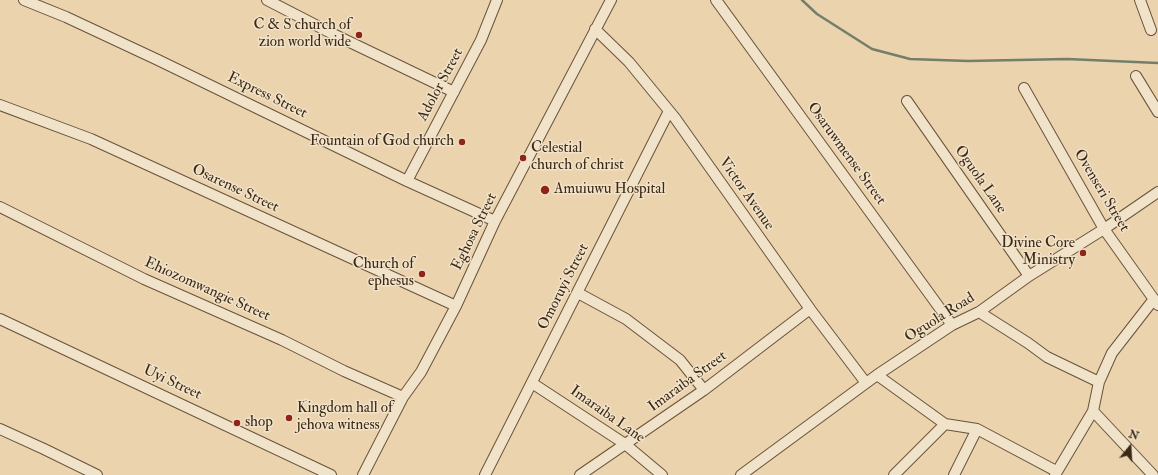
<!DOCTYPE html>
<html>
<head>
<meta charset="utf-8">
<style>
	body { margin:0 }
	#map { position:relative; width:1158px; height:475px; overflow:hidden; background:#ead3ad; font-family:"IM FELL Double Pica",serif }
	canvas { display:block }
	.north { position:absolute; left:1110px; top:427px; width:40px; height:40px; -webkit-text-stroke:3px #f1e2ca; paint-order:stroke; rotate:18deg; font-size:11px; font-weight:700; line-height:16px; text-align:center; color:#3c2814 }
	.north::after { content:''; display:block; margin:auto; width:14px; height:18px; background:#3c2814; clip-path:polygon(50% 0,100% 100%,50% 72%,0 100%) }
</style>
</head>
<body>
<div id="map">
<canvas width="1158" height="475"></canvas>
<div class="north">N</div>
</div>
<script>
const c = document.querySelector('canvas').getContext('2d');
c.lineJoin = 'round';
function trace(path, color, width, dash) { c.strokeStyle = color; c.lineWidth = width; c.lineCap = dash ? 'butt' : 'round'; c.setLineDash(dash || []); c.stroke(path); }
function drawText(font, color, halo, rows, align = 'center') {
  c.font = font + ' "IM FELL Double Pica",serif'; c.lineWidth = 3; c.setLineDash([]); c.textBaseline = 'middle'; c.strokeStyle = halo; c.fillStyle = color; for (const [text, x, y, turn = 0] of rows) {
    c.save(); c.translate(x, y); c.rotate((+turn || 0) * Math.PI / 180); c.textAlign = isNaN(turn) ? turn : align; if (halo) c.strokeText(text, 0, 0); c.fillText(text, 0, 0); c.restore();
  }
}
trace(new Path2D(`
	M802,0L817,14L872,49L910,59L968,61L1067,59L1158,63`), '#747f6a', 2.5);
const minor = new Path2D(`
	M24,0L66,17L158,60L407,181L495,221
	M267,0L333,34L454,92
	M716,0L952,325
	M1140,0L1151,30
	M595,29L629,62L675,118L810,309L866,383
	M1136,76L1158,112
	M1024,88L1104,229L1158,305
	M907,101L1029,276
	M0,105L91,139L456,306
	M407,181L481,40L497,0
	M0,207L144,279L282,340L344,371L403,397
	M578,293L626,319L680,360L704,390
	M979,312L1028,343L1047,357L1099,382
	M0,319L331,475
	M877,375L945,424L977,429L1056,471
	M532,383L625,444L662,475
	M1093,411L1153,475
	M0,429L44,449L97,475
	M363,475L403,397L421,372L456,306L495,221L611,0
	M485,475L669,111
	M580,475L704,390L810,309
	M741,475L877,375L952,325L979,312L1029,276L1104,229L1158,192
	M894,475L945,424
	M954,475L977,429
	M1055,475L1093,411L1099,382L1112,353L1154,299`);
trace(minor, '#68533a', 12);
trace(minor, '#f1e2ca', 10);
for (const [x, y, r, color] of [
	[359,35,4,"#8f2418"],
	[462,142,4,"#8f2418"],
	[523,158,4,"#8f2418"],
	[545,190,5,"#8f2418"],
	[1083,253,4,"#8f2418"],
	[422,274,4,"#8f2418"],
	[289,418,4,"#8f2418"],
	[237,423,4,"#8f2418"]
]) { const dot = new Path2D(); dot.arc(x, y, r, 0, 2 * Math.PI); c.fillStyle = color; c.fill(dot); trace(dot, '#f1e2ca', 1.5); }
drawText('15px', '#3c2814', '#f1e2ca', [
	["C & S church of",351,26],
	["zion world wide",351,43],
	["Fountain of God church",454,142],
	["Celestial",531,149,"left"],
	["church of christ",531,166,"left"],
	["Amuiuwu Hospital",554,190,"left"],
	["Divine Core",1075,244],
	["Ministry",1075,261],
	["Church of",414,265],
	["ephesus",414,282],
	["Kingdom hall of",297,409,"left"],
	["jehova witness",297,426,"left"],
	["shop",245,423,"left"]
], 'right');
drawText('15px', '#3c2814', '#f1e2ca', [
	["Adolor Street",441,85,-62],
	["Express Street",267,96,26],
	["Osaruwmense Street",846,154,54],
	["Oguola Lane",980,180,55],
	["Osarense Street",235,189,25],
	["Ovenseri Street",1101,191,59],
	["Victor Avenue",746,194,55],
	["Eghosa Street",475,232,-64],
	["Omoruyi Street",564,287,-63],
	["Ehiozomwangie Street",207,290,24],
	["Oguola Road",940,318,-32],
	["Imaraiba Street",688,382,-36],
	["Uyi Street",172,383,25],
	["Imaraiba Lane",607,415,35]
]);
</script>
</body>
</html>
